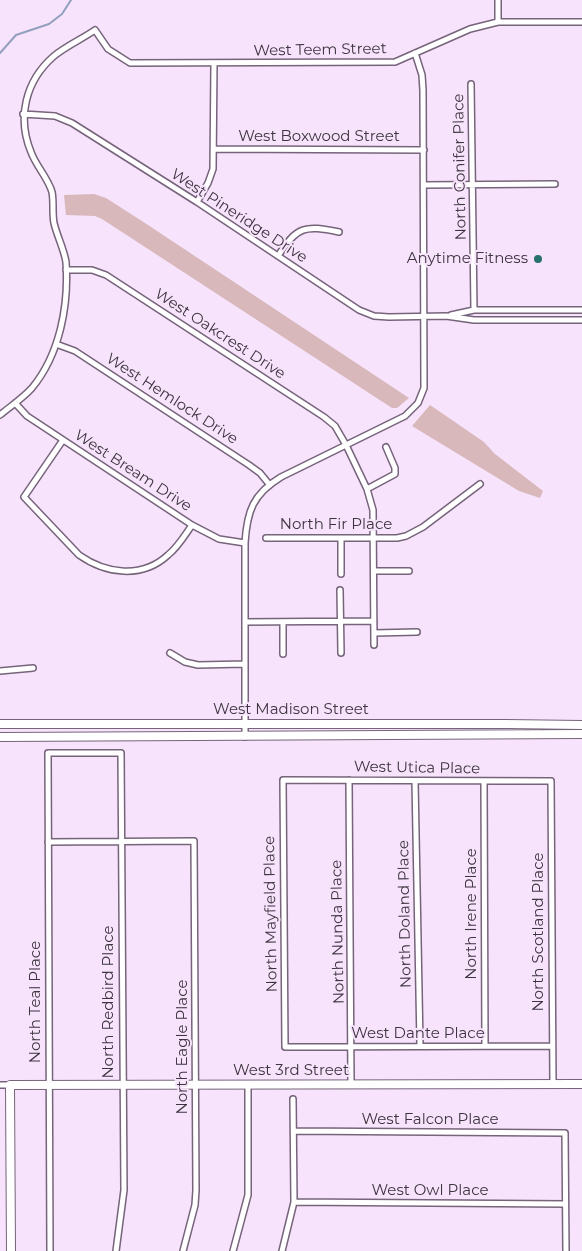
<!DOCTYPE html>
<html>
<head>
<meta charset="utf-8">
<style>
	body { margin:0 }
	canvas { display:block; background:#f7e3fc }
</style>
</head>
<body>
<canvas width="582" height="1251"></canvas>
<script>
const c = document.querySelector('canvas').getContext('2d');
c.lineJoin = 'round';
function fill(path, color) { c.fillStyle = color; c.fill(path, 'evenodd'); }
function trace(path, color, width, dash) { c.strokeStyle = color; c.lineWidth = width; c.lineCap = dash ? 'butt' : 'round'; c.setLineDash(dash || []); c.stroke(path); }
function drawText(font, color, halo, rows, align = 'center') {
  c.font = font + ' Montserrat,sans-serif'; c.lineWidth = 4; c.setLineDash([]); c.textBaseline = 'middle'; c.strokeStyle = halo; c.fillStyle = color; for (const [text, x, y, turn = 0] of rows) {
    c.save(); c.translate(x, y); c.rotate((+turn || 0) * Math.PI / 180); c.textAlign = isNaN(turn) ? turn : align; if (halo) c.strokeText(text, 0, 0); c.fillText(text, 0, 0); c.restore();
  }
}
fill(new Path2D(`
	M94,194L106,198L148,225L409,398L397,408H392L102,219L95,216L66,215L64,195Z
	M430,405L484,442L495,454L543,491L540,498L519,491L412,426Z`), '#d8b8bb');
trace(new Path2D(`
	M0,53L16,35L49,24L62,14L71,0`), '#939fbe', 2);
const street = new Path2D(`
	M498,22V0
	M471,84L474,310
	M23,114L55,116L72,123L197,202L359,310L374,316L389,317L446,316L474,320H582
	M214,149L424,150
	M424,185L555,184
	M197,202L208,183L213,169L214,64
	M278,256C297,226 305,225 339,232
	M66,270H92L106,275L324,417L335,426L346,445L367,489L373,510L374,645
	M451,315L474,310H582
	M56,344L75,351L249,465L260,473L269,484
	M15,403L27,416L192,525L219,539L245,543
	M0,415C11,406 23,398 32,388C60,354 69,305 66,262C64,249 57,236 54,223C52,213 54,202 52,192C48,178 36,166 31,152C17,118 25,81 54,56C66,46 82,39 95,30L108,49L130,63L395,62L470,29L498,22H582
	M63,440L24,497L79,555C106,574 142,579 168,555C178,547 185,535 192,525
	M367,489L395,474V468L386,447
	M266,538H397L406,536L423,527L480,484
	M341,538V574
	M374,571H409
	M340,590L341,653
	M245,622L374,621
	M283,622V654
	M374,633L417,632
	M170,653L185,662L198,665L245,664
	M0,671L33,668
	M245,737V543C247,511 253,494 281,477L405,416L418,403L424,388L423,90L422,75L415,53
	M349,780L351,1084
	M415,781L420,1045
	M484,782L485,1046
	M48,842L194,841L196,1190L195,1205L183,1251
	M552,1046L285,1047L283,780L551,781L553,1084
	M0,1085H10
	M294,1131L565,1133L566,1251
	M294,1202L565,1204
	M50,1251L48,753H121L124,1190L116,1251
	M233,1251L248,1195V1084
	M282,1251L294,1202L293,1099`);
const secondary = new Path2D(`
	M0,724H506L582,725
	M0,737L582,734
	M11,1251L10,1085L582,1084`);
trace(street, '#76647b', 8);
trace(secondary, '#76647b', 10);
trace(street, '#fff', 5);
trace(secondary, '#fff', 8);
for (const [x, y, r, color] of [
	[538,259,5,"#26706d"]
]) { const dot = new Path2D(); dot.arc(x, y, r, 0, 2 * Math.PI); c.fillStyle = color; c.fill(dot); trace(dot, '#f7e3fc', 2); }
drawText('15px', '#3d353f', '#f7e3fc', [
	["West Teem Street",320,50,-1],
	["West Boxwood Street",319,137],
	["North Conifer Place",460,167,-91],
	["West Pineridge Drive",239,216,33],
	["West Oakcrest Drive",220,334,33],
	["West Hemlock Drive",172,399,33],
	["West Bream Drive",133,471,33],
	["North Fir Place",336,525],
	["West Madison Street",291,710],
	["West Utica Place",417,768,1],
	["North Mayfield Place",271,914,-91],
	["North Doland Place",405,914,-91],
	["North Irene Place",472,914,-90],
	["North Nunda Place",338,932,-91],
	["North Scotland Place",539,932,-90],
	["North Teal Place",36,1002,-90],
	["North Redbird Place",109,1002,-90],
	["West Dante Place",418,1034],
	["North Eagle Place",183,1047,-90],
	["West 3rd Street",291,1071],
	["West Falcon Place",430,1120],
	["West Owl Place",430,1191]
]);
drawText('15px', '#3d353f', '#f7e3fc', [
	["Anytime Fitness",528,259]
], 'right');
</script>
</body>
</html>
